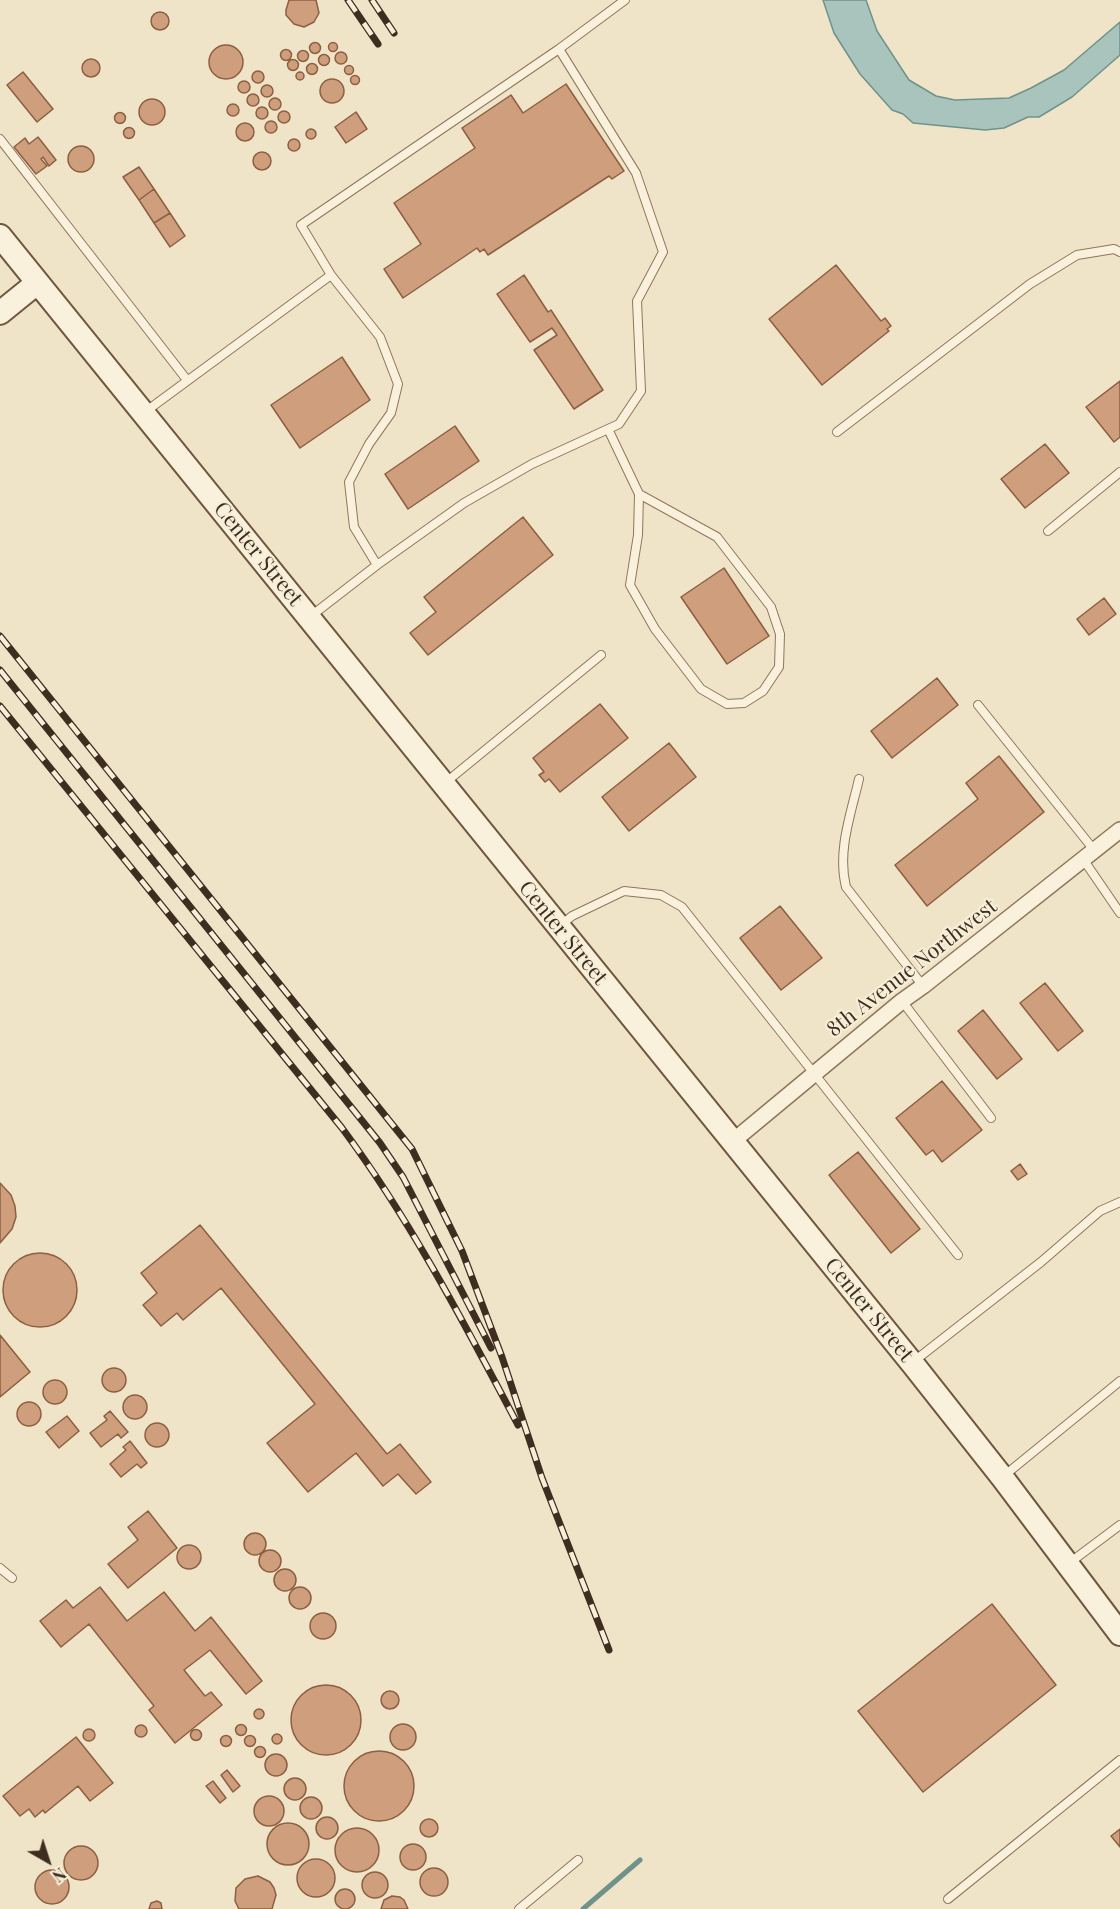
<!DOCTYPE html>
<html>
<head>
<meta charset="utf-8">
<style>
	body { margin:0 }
	#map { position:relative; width:1120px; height:1909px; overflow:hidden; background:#f0e4c8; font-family:"Playfair Display",serif }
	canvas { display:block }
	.north { position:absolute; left:18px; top:1831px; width:60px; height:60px; -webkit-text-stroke:4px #f7eed8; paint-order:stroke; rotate:141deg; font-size:16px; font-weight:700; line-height:24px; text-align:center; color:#3d2e20 }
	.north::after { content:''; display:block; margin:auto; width:21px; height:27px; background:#3d2e20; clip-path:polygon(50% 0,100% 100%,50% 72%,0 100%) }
</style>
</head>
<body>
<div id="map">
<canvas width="1120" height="1909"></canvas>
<div class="north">N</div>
</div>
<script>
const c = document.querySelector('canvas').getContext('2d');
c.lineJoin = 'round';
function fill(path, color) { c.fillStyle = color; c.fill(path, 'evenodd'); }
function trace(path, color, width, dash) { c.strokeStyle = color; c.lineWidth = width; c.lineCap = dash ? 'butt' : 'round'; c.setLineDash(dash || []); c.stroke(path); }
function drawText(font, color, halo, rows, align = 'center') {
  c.font = font + ' "Playfair Display",serif'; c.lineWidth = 4.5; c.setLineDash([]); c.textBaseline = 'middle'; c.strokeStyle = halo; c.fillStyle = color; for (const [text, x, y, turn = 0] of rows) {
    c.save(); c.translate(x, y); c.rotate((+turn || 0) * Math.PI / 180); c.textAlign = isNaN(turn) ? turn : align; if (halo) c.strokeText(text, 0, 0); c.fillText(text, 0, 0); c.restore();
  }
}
const water = new Path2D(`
	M823,0H866L877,31L909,80L936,96L955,100L1009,98L1031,88L1064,70L1120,22V55L1072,97L1039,117H1028L1004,128L985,130L913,123L903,114L892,110L860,74L834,33Z`);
fill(water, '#a9c4bc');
trace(water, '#6f938a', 1.5);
trace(new Path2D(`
	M583,1909L640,1860`), '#6f938a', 5);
const building = new Path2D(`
	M289,0H316L319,13L314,22L304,27L294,24L286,15V10Z
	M151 21a9 9 0 1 1 18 0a9 9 0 1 1-18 0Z
	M309.5 48a5.5 5.5 0 1 1 11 0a5.5 5.5 0 1 1-11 0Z
	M328.5 47a4.5 4.5 0 1 1 9 0a4.5 4.5 0 1 1-9 0Z
	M209 62a17 17 0 1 1 34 0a17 17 0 1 1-34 0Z
	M280.5 55a5.5 5.5 0 1 1 11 0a5.5 5.5 0 1 1-11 0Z
	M297.5 56a5.5 5.5 0 1 1 11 0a5.5 5.5 0 1 1-11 0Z
	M335 58a6 6 0 1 1 12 0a6 6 0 1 1-12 0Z
	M318.5 60a5.5 5.5 0 1 1 11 0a5.5 5.5 0 1 1-11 0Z
	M82 68a9 9 0 1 1 18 0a9 9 0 1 1-18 0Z
	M287.5 65a5.5 5.5 0 1 1 11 0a5.5 5.5 0 1 1-11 0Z
	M306.5 69a5.5 5.5 0 1 1 11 0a5.5 5.5 0 1 1-11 0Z
	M344.5 70a4.5 4.5 0 1 1 9 0a4.5 4.5 0 1 1-9 0Z
	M252 77a6 6 0 1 1 12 0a6 6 0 1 1-12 0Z
	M296 76a4 4 0 1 1 8 0a4 4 0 1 1-8 0Z
	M23,72L53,109L37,122L7,85Z
	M350.5 80a4.5 4.5 0 1 1 9 0a4.5 4.5 0 1 1-9 0Z
	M320 91a12 12 0 1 1 24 0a12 12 0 1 1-24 0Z
	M238 87a6 6 0 1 1 12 0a6 6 0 1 1-12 0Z
	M566,84L624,171L612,179L609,176L488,255L484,249L480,252L477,248L403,298L384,269L421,244L394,203L475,148L462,128L511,95L523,113Z
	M261 91a6 6 0 1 1 12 0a6 6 0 1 1-12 0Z
	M247 100a6 6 0 1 1 12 0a6 6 0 1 1-12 0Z
	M269 104a6 6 0 1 1 12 0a6 6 0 1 1-12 0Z
	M139 112a13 13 0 1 1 26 0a13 13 0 1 1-26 0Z
	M227 110a6 6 0 1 1 12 0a6 6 0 1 1-12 0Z
	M256 113a6 6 0 1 1 12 0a6 6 0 1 1-12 0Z
	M278 117a6 6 0 1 1 12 0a6 6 0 1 1-12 0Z
	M356,112L367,129L346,143L335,127Z
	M114.5 118a5.5 5.5 0 1 1 11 0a5.5 5.5 0 1 1-11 0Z
	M265 127a6 6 0 1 1 12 0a6 6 0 1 1-12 0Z
	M236 132a9 9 0 1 1 18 0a9 9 0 1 1-18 0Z
	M123.5 133a5.5 5.5 0 1 1 11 0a5.5 5.5 0 1 1-11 0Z
	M306 134a5 5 0 1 1 10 0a5 5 0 1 1-10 0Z
	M38,137L56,160L49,166L43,157L41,159L47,166L36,174L14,147L25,138L29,144Z
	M288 145a6 6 0 1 1 12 0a6 6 0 1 1-12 0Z
	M68 159a13 13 0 1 1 26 0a13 13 0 1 1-26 0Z
	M253 161a9 9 0 1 1 18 0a9 9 0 1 1-18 0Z
	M139,167L154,189L139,200L123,177Z
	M154,189L170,213L154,223L139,200Z
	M170,213L185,236L170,247L154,223Z
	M836,265L881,321L885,318L891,326L887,329L889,331L822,385L769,319Z
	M524,275L548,312L551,310L603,390L574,409L534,350L557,335L552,328L530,342L497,294Z
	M342,357L370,400L300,448L271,405Z
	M1120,381V437L1114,442L1086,407Z
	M455,426L479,461L408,509L385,474Z
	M1045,444L1069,473L1025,508L1001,479Z
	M523,517L553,555L428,655L410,633L436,612L424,597Z
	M724,568L769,636L727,664L681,597Z
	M1104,598L1116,614L1089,635L1077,619Z
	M937,678L958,705L892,758L871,731Z
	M600,704L628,738L560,792L549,779L545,782L539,775L544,772L533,758Z
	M669,743L696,777L629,831L602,797Z
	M999,756L1044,812L927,906L895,865L978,799L966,783Z
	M780,906L822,958L781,990L740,938Z
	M1045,983L1083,1031L1058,1051L1020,1003Z
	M983,1010L1022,1059L997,1079L958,1031Z
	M942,1081L982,1130L942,1162L933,1150L926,1155L896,1118Z
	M858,1152L920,1229L891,1253L829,1175Z
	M1020,1164L1027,1174L1018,1180L1011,1171Z
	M0,1183L11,1195L15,1206L16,1217L12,1229L0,1243Z
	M200,1225L387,1454L400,1444L431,1482L416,1494L398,1474L383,1486L356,1453L308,1492L267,1443L315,1404L221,1288L183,1320L177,1313L161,1326L143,1305L157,1293L141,1273Z
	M3 1290a37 37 0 1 1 74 0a37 37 0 1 1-74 0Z
	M0,1335L30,1372L0,1397Z
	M102 1380a12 12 0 1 1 24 0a12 12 0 1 1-24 0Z
	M43 1392a12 12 0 1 1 24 0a12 12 0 1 1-24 0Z
	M123 1407a12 12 0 1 1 24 0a12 12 0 1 1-24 0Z
	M17 1414a12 12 0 1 1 24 0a12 12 0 1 1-24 0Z
	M110,1411L128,1432L121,1438L118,1434L101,1447L90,1433L107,1420L104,1416Z
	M67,1416L79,1431L59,1448L46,1432Z
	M145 1435a12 12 0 1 1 24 0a12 12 0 1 1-24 0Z
	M130,1441L147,1463L141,1468L137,1464L121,1477L110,1464L126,1450L123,1447Z
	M148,1511L177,1548L128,1588L108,1564L138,1540L128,1527Z
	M244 1544a11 11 0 1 1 22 0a11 11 0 1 1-22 0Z
	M177 1557a12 12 0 1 1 24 0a12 12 0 1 1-24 0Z
	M259 1561a11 11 0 1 1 22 0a11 11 0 1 1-22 0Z
	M274 1580a11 11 0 1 1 22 0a11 11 0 1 1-22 0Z
	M100,1587L127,1621L164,1592L195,1631L211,1617L262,1681L246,1694L210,1650L184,1670L205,1696L211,1692L222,1705L175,1743L149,1710L154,1706L89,1624L61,1647L40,1621L66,1600L73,1608Z
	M289 1598a11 11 0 1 1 22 0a11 11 0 1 1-22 0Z
	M992,1604L1056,1685L923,1792L858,1711Z
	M310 1626a13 13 0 1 1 26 0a13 13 0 1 1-26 0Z
	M291 1720a35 35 0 1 1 70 0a35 35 0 1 1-70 0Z
	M381 1700a9 9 0 1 1 18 0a9 9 0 1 1-18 0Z
	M254 1714a5 5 0 1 1 10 0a5 5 0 1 1-10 0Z
	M390 1737a13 13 0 1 1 26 0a13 13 0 1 1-26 0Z
	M235.5 1730a5.5 5.5 0 1 1 11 0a5.5 5.5 0 1 1-11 0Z
	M135 1731a6 6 0 1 1 12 0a6 6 0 1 1-12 0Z
	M83 1735a6 6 0 1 1 12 0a6 6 0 1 1-12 0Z
	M190.5 1735a5.5 5.5 0 1 1 11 0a5.5 5.5 0 1 1-11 0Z
	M272 1739a5 5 0 1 1 10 0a5 5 0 1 1-10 0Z
	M220.5 1741a5.5 5.5 0 1 1 11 0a5.5 5.5 0 1 1-11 0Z
	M244.5 1741a5.5 5.5 0 1 1 11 0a5.5 5.5 0 1 1-11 0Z
	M76,1737L113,1783L90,1801L78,1786L45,1813L43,1810L35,1817L29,1809L20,1816L3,1796Z
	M254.5 1752a5.5 5.5 0 1 1 11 0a5.5 5.5 0 1 1-11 0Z
	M344 1786a35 35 0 1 1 70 0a35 35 0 1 1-70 0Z
	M265 1765a11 11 0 1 1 22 0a11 11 0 1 1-22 0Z
	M227,1770L240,1786L233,1792L221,1775Z
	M284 1789a11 11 0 1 1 22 0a11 11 0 1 1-22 0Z
	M213,1781L226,1798L220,1803L206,1786Z
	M254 1811a15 15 0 1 1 30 0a15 15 0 1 1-30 0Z
	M300 1808a11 11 0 1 1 22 0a11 11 0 1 1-22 0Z
	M316 1828a11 11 0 1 1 22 0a11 11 0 1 1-22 0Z
	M420 1828a9 9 0 1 1 18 0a9 9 0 1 1-18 0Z
	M267 1844a21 21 0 1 1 42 0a21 21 0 1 1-42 0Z
	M335 1850a22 22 0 1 1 44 0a22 22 0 1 1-44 0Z
	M1120,1829V1847L1111,1836Z
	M400 1857a13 13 0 1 1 26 0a13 13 0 1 1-26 0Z
	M64 1863a17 17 0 1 1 34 0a17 17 0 1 1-34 0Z
	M297 1878a19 19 0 1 1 38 0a19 19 0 1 1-38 0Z
	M420 1882a14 14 0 1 1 28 0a14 14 0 1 1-28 0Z
	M35 1887a17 17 0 1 1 34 0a17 17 0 1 1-34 0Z
	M362 1885a13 13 0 1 1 26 0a13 13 0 1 1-26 0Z
	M258,1876L270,1882L274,1888L276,1895L272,1909H239L235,1901L236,1888L245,1879Z
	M335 1899a10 10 0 1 1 20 0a10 10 0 1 1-20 0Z
	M392,1896L400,1897L404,1900L408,1909H381L384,1900Z
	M157,1901L161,1903L162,1909H149L151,1903Z`);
fill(building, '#cf9f7d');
trace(building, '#8d5f41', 1.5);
const lane = new Path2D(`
	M0,139L187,380
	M145,412L331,275
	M608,429L639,494
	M837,432L1030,284L1077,255L1114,249L1120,252
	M639,494L717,537L771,607L780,634L779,667L763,691L744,703L727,704L701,689L655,629L630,585L638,535Z
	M1048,531L1120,472
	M377,565L354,527L349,482L369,444L391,413L398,384L380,337L331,275L301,225L559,49L625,0
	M311,616L377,565L464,503L532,464L619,424L641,391L637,301L663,252L636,173L559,49
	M978,705L1094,850
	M859,779C851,814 837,851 846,887L923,986
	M445,783L601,655
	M1083,859L1120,913
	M560,926L572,916L624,891L661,895L682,907L958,1255
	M902,1001L991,1118
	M913,1362L1041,1262L1100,1211L1120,1202
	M1005,1475L1120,1381
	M1068,1564L1120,1525
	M0,1568L12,1578
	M948,1899L1120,1760
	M519,1909L578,1860`);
const street = new Path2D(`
	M732,1142L902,1001L923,986L1120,830`);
const secondary = new Path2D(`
	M0,236L912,1363L1002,1477L1120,1634
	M0,313L37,283`);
trace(lane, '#8d765c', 10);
trace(street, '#8d765c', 18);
trace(secondary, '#6f573f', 26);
trace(lane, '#faf1dc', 8);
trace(street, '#faf1dc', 15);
trace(secondary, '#faf1dc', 22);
const rail = new Path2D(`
	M348,0L378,44
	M372,0L394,33
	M0,636L412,1149L462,1251L502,1357L542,1478L609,1650
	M0,670L380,1143L403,1177L491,1348
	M0,706L342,1128C411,1221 464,1323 518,1425`);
trace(rail, '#3d2e20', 7);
trace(rail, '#f7eed8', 4.5, [14]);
drawText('21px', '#3d2e20', '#f7eed8', [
	["Center Street",258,554,51],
	["Center Street",563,933,51],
	["8th Avenue Northwest",912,968,-38],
	["Center Street",869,1310,51]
]);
</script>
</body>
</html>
